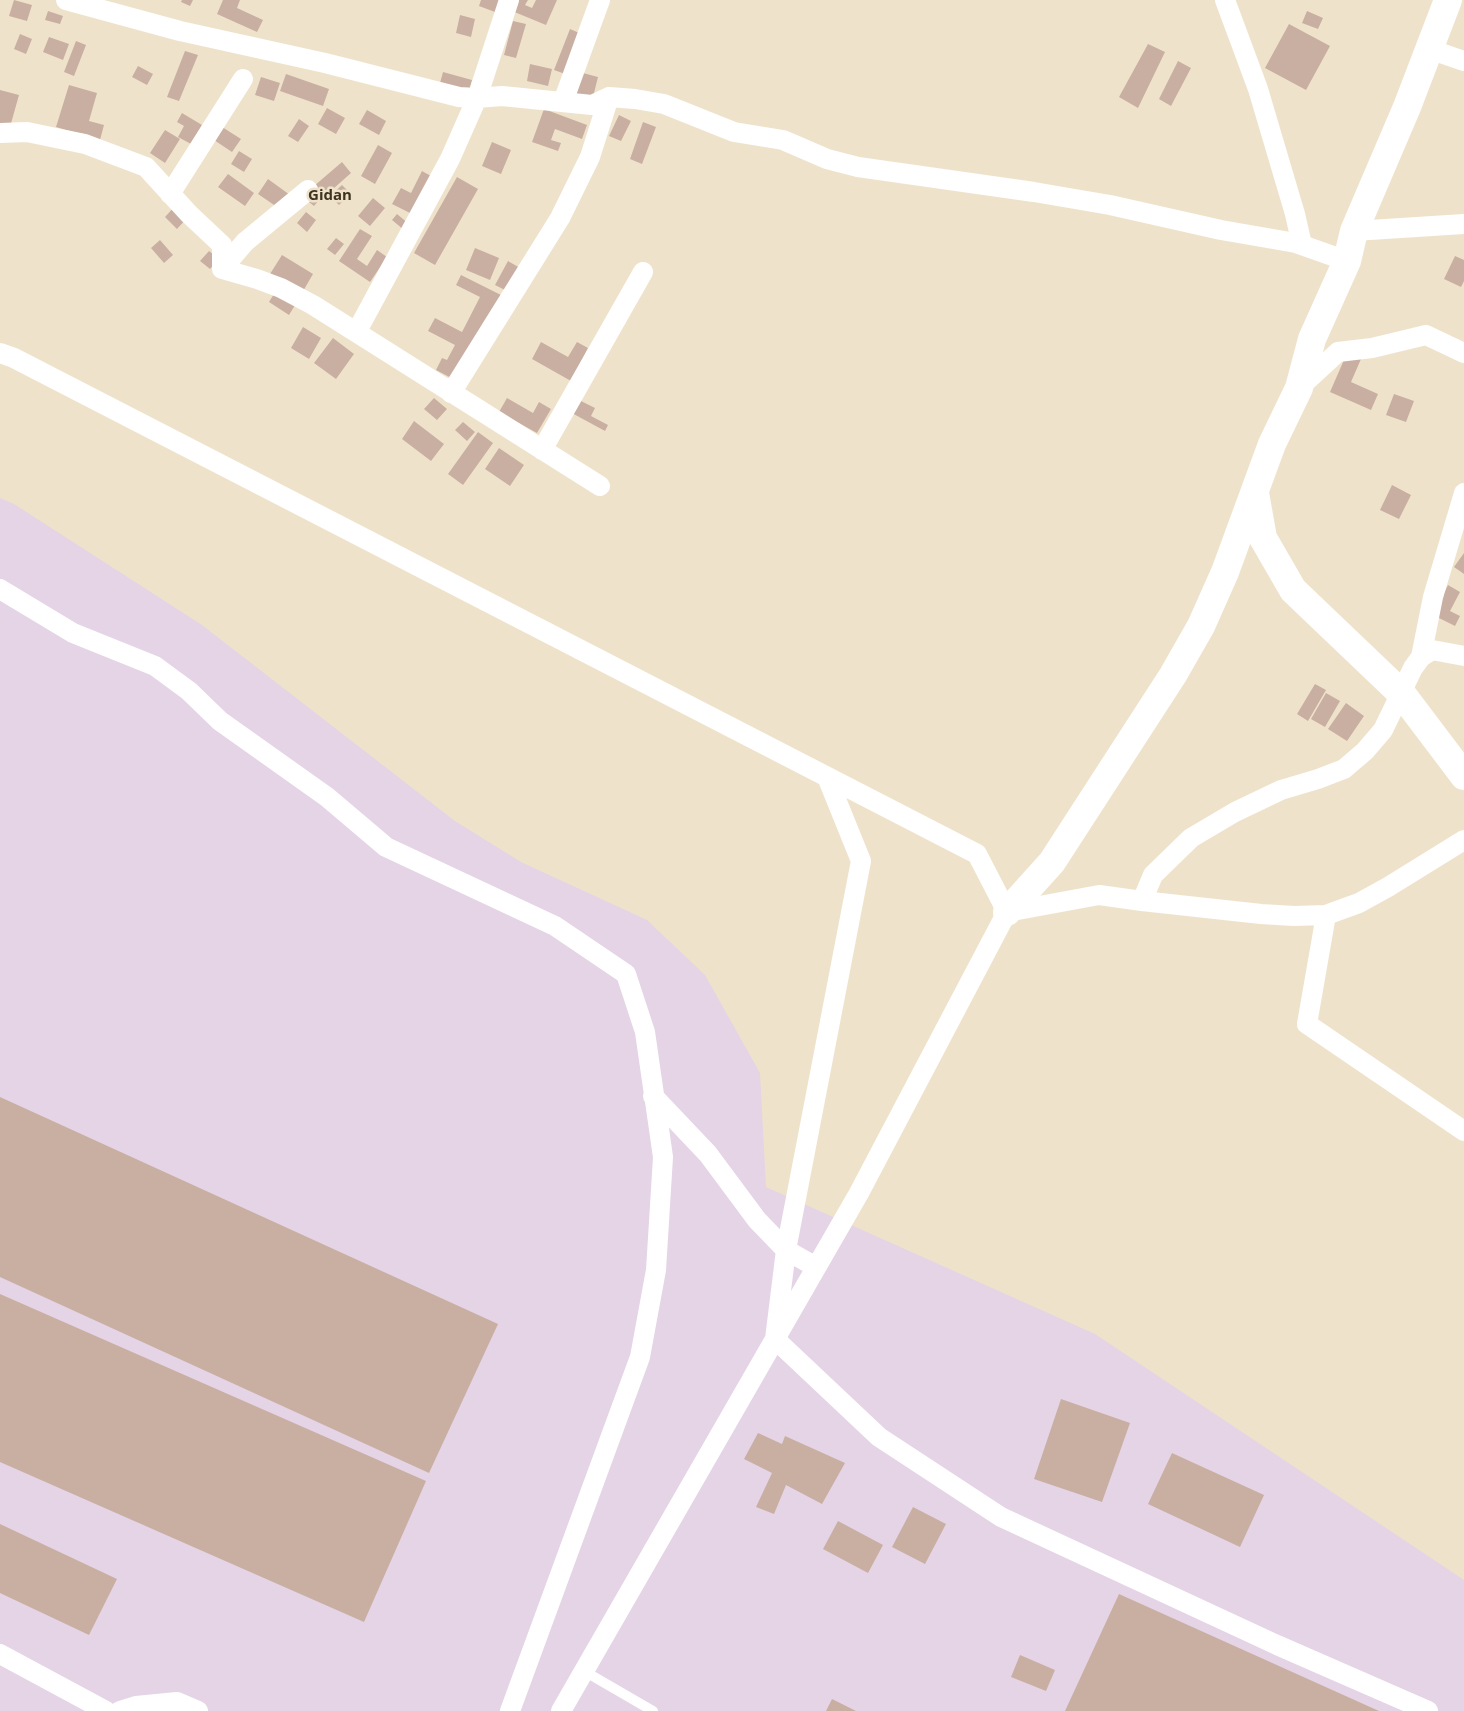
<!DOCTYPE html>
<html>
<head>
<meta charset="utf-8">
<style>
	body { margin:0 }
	canvas { display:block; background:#efe2ca }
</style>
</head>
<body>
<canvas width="1464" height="1711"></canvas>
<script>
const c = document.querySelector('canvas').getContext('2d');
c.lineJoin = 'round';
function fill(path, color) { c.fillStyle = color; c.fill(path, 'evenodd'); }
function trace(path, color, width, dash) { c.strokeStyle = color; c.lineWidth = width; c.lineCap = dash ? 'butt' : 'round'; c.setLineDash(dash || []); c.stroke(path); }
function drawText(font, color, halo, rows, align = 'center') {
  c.font = font + ' "Open Sans",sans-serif'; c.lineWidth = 5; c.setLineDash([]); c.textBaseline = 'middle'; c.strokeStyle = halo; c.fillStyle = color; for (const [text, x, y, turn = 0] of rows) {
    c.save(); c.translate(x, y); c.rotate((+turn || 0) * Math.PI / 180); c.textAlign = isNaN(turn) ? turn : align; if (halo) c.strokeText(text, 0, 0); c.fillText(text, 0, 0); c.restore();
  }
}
fill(new Path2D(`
	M0,498L14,504L202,625L455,821L521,862L647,920L705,975L760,1073L766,1187L1095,1334L1464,1580V1711H0Z`), '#e4d4e6');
fill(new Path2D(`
	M14,0L32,5L27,21L9,16Z
	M182,0H193L190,6L181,2Z
	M223,0H240L237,8L263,20L257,32L217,14Z
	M481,0H500L495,12L479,6Z
	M517,0H528L525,5L532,8L536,0H557L546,25L512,11Z
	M48,11L63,16L60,24L45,20Z
	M1307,11L1323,18L1318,29L1302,23Z
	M460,15L475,19L471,37L456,33Z
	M513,21L526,24L516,58L504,55Z
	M1289,24L1330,46L1306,90L1265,68Z
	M570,29L584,35L568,75L554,70Z
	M20,34L32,39L26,54L14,49Z
	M49,37L69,44L63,60L43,52Z
	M76,41L86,45L74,76L64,72Z
	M1148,44L1165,52L1138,108L1119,97Z
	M185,51L198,55L179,101L167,97Z
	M1178,61L1191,68L1171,106L1159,99Z
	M530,64L552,69L548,86L527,81Z
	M138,66L153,74L147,85L132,77Z
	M443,72L472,80L469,91L440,83Z
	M579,72L598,77L592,101L572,95Z
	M286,74L329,89L323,106L280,91Z
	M261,77L280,83L274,101L255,95Z
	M69,85L97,93L89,121L104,125L100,140L56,127Z
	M0,90L19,95L10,127L0,125Z
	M327,108L345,118L336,134L318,124Z
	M544,109L587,125L582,139L555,129L551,140L561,143L558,151L532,142Z
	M367,110L386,121L379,135L359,124Z
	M182,113L202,125L191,144L178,137L184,126L177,122Z
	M619,115L631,121L621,141L609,136Z
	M299,119L309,126L298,142L288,136Z
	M643,122L656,127L642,164L630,159Z
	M219,125L241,139L232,152L211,138Z
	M165,130L180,139L165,163L150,153Z
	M492,142L511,150L501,174L482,166Z
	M378,145L392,153L375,184L361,176Z
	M239,151L252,159L244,172L231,164Z
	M342,162L351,173L324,197L314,186Z
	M422,171L431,176L412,214L392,204L401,188L411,193Z
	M228,174L254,193L245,206L218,187Z
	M457,177L478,189L435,265L414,253Z
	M268,179L290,195L280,209L258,194Z
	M342,185L351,194L339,205L330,196Z
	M310,191L320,199L314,206L304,198Z
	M373,198L385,208L370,226L358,216Z
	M175,206L188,217L177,229L165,217Z
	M306,212L316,220L307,232L297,223Z
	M397,214L409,224L404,230L392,220Z
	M360,229L372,236L357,259L367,266L377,250L387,257L370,282L339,261Z
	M336,238L344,244L335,255L327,249Z
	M160,240L173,255L164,263L151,248Z
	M475,248L499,258L490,280L466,270Z
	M209,251L219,259L210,269L200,261Z
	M282,255L313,274L302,293L270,274Z
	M1455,256L1464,260V281L1461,287L1444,279Z
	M508,261L520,268L507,291L495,285Z
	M461,275L501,295L457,381L436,370L442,358L447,360L455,345L428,331L435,318L462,332L480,297L456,285Z
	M277,289L297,302L289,315L269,302Z
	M303,327L321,338L309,359L291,348Z
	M333,338L354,354L336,379L314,363Z
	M541,342L568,357L577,342L588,348L571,381L532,359Z
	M1347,353L1361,359L1351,382L1378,394L1371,410L1330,392Z
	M1394,394L1414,401L1406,422L1386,415Z
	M434,398L447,409L437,420L424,409Z
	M507,398L533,413L539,402L551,409L537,433L499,412Z
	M577,399L595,408L591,416L608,425L605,431L570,412Z
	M414,421L444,444L431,461L402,439Z
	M463,422L475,432L467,441L455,430Z
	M478,432L493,443L463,485L448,474Z
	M499,448L524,465L510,486L485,469Z
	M1392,485L1411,495L1399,519L1380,510Z
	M1464,553V574L1454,567Z
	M1448,585L1460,592L1450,611L1460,616L1455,626L1433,615Z
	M1315,684L1326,690L1308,721L1297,714Z
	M1326,693L1340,701L1325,727L1311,719Z
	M1346,703L1364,716L1347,741L1328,729Z
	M0,1097L498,1324L429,1473L0,1277Z
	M0,1294L426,1481L364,1622L0,1462Z
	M1061,1399L1130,1423L1102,1502L1034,1479Z
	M758,1433L782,1444L785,1436L845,1463L822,1504L786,1485L774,1514L756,1507L772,1473L744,1459Z
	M1172,1453L1264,1495L1240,1547L1148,1504Z
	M913,1507L946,1524L925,1564L892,1547Z
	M838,1521L883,1545L868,1573L823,1549Z
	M0,1524L117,1579L89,1635L0,1593Z
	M1119,1594L1379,1711H1065Z
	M1020,1655L1055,1670L1046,1691L1011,1677Z
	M832,1699L856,1711H826Z`), '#c9afa2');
trace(new Path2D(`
	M584,1671L653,1711`), '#fff', 10);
trace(new Path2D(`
	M66,0L180,31L325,63L459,97L477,98L502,96L592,105L609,97L635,99L664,104L734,132L783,140L827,159L858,167L1034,192L1110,205L1221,230L1296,243L1347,261
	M1225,0L1258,89L1295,214L1302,245
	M1429,49L1464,61
	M563,102L600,0
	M0,133L27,132L85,144L146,167L189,214L222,245V269
	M170,194L243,79
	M1354,231L1464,224
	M222,269L257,279L281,288L313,305L600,486
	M222,269L245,242L308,190
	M357,331L450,159L477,98L509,0
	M0,353L14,358L977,854L1007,912L859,1193L561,1711
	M1299,388L1338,352L1372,348L1426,335L1464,353
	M451,393L560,218L590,157L609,97
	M542,450L643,272
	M0,589L73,633L155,666L189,691L220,721L327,797L386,847L555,926L626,974L645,1032L663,1157L656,1270L640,1357L510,1711
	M1421,657L1433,597L1464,493
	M827,777L861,861L786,1250L775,1339L879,1437L1001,1517L1277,1645L1428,1711
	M1142,901L1153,875L1191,838L1235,812L1281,790L1318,779L1344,769L1365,751L1383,730L1413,668L1421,657L1432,650L1464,656
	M1007,912L1099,895L1142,901L1261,914L1294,916L1326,915L1359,903L1388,887L1464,840
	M1326,915L1307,1024L1464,1131
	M653,1096L708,1154L757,1220L786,1250L816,1267
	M0,1654L106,1711
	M120,1711L136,1706L177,1702L198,1711`), '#fff', 20);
trace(new Path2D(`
	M1255,493L1263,538L1293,590L1402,694L1464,776
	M1007,912L1052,862L1173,675L1201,626L1225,572L1272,444L1299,388L1312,339L1347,261L1354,231L1407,107L1448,0`), '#fff', 28);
drawText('bold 15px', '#3e3420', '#efe2ca', [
	["Gidan",330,196]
]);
</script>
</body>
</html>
